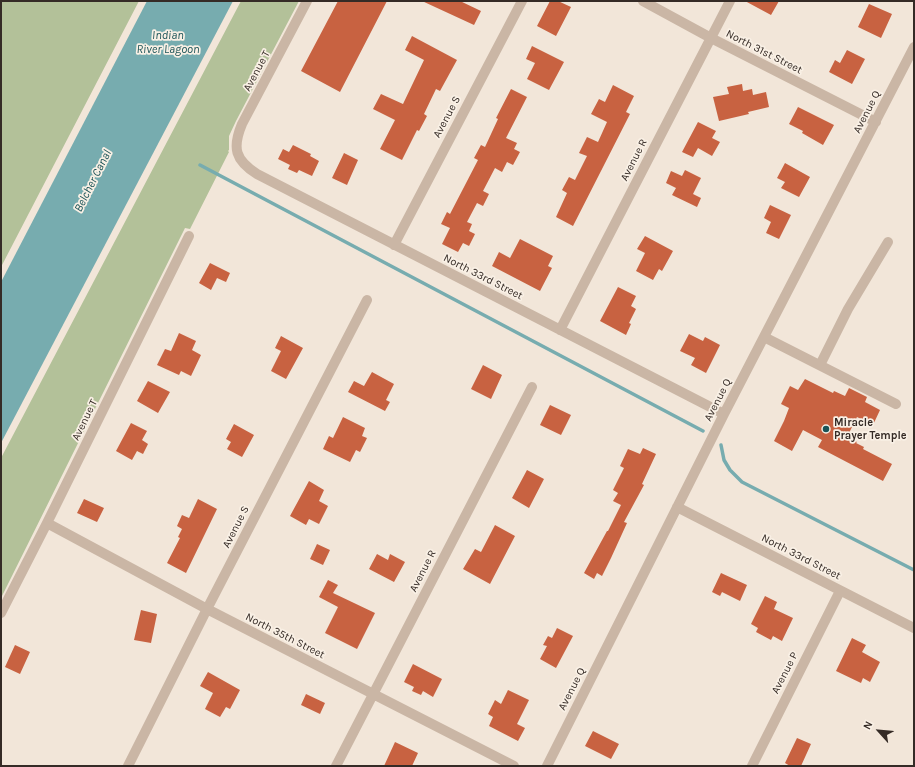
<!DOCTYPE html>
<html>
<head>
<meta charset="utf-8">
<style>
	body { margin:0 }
	#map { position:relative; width:915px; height:767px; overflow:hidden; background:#f2e6d9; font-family:Karla,sans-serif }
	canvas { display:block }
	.frame { position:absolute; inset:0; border:2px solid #352b26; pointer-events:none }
	.north { position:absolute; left:859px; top:711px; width:40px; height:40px; -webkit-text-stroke:3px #f9f0e5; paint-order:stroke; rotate:297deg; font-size:11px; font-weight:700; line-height:16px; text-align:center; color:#352b26 }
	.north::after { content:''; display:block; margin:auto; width:14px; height:18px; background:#352b26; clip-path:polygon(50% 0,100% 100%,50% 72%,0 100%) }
</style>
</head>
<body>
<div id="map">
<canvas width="915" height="767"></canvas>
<div class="frame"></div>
<div class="north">N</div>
</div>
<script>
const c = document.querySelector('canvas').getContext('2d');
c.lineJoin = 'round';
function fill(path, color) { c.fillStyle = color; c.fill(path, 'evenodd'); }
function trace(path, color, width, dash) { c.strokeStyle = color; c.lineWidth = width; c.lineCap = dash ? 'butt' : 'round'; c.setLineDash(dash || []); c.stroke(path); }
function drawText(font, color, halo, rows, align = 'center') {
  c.font = font + ' Karla,sans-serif'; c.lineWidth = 3.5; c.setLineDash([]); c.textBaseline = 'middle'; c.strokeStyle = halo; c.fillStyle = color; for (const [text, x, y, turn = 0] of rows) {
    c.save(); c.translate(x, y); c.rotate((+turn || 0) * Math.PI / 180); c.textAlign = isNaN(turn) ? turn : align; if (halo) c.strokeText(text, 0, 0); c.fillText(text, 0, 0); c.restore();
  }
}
fill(new Path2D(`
	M1,1H139L1,267Z
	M241,1H299L236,121L229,136V150L228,151L229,152L190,229L185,228L1,598V458Z`), '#b3c199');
fill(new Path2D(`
	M147,1H233L1,443V282Z`), '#77acaf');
trace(new Path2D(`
	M200,165L703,431
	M721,445L724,460L730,470L742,482L914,570`), '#77acaf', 3.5);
fill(new Path2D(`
	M338,1H387L340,92L301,71Z
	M422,1H460L481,11L474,25Z
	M550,1H558L571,7L556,36L537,26Z
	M745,1H779L771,15Z
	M869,4L892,14L881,38L858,27Z
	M412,36L457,60L440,91L436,89L424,114L427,116L419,131L417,130L402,160L380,149L395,120L373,109L381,94L403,104L424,60L405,50Z
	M532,46L564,62L549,90L527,79L535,63L526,59Z
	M847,50L865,59L852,84L829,72L835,60L840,63Z
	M742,84L743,91L752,89L753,95L766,92L769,107L748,112L749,114L719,121L713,97L729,94L727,87Z
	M613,85L634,96L626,112L630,114L573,226L556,217L567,193L562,190L569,177L575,180L587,156L579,153L587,137L598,142L607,122L591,114L599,99L605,102Z
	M511,89L527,97L506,138L517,143L514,149L520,152L513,165L507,162L502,172L495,168L483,191L489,194L483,206L477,203L467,222L472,224L469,231L475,234L469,246L463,243L458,252L442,244L450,228L441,224L447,212L450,214L478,160L474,158L481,145L485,147L498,119L496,118Z
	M798,107L834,125L823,145L802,133L803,131L789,124Z
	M698,122L716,131L712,138L720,142L712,156L698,148L693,157L682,152Z
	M293,145L311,154L310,156L319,161L312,176L299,170L297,173L288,169L290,165L278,159L283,149L289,152Z
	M344,153L358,160L347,185L332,178Z
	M785,163L810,177L799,197L781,188L785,182L777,178Z
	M685,170L701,178L693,194L701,198L697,207L672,195L676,188L666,183L671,171L682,176Z
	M770,205L791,215L779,239L766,233L771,222L764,218Z
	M645,236L673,251L662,271L659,269L653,280L636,271L645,253L637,249Z
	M520,239L553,256L548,266L552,268L540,291L492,266L499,252L510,258Z
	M210,263L230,273L226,282L217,278L211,290L199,283Z
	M618,287L636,296L631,306L636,309L629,323L631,324L626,335L600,321Z
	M179,333L196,341L192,350L201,355L191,376L181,371L179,375L157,365L165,349L171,351Z
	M689,334L703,341L705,337L720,345L706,373L691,365L695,358L680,351Z
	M281,336L303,348L286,379L271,371L281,351L275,348Z
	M483,365L502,375L491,399L471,389Z
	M372,372L394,384L386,400L390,402L385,411L348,392L354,381L364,386Z
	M805,379L833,393L834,391L845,396L849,388L867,397L865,402L880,410L873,425L857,417L847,437L857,442L856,443L864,447L863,449L892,464L883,481L818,447L822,440L803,430L792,451L774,441L784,421L789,408L781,404L790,386L798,390Z
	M148,381L170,392L158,413L137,401Z
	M550,405L571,415L561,435L540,425Z
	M343,417L365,428L362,436L367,438L360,452L356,450L350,462L323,449L329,436L333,438Z
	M131,423L147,431L142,440L148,444L143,454L137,451L132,460L116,451Z
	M234,424L254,435L242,457L227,449L231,442L226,439Z
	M643,448L656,454L642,484L644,485L624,522L627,523L611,558L602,576L597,573L594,579L584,573L607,531H608L621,505L613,501L618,493L613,490L624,468L620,466L628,449L640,454Z
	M527,470L544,479L529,508L512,498Z
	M309,481L324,490L319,501L328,506L319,524L309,519L306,525L290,516Z
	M84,499L104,508L97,522L77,513Z
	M198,499L217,509L186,573L167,563L180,538L178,537L182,529L177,526L182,515L189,518Z
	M495,525L515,536L490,584L463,569L475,549L481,552Z
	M317,544L330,550L323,565L310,559Z
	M377,554L388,560L390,554L405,562L394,582L369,569Z
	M721,573L747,585L740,601L722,592L720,596L712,592Z
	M328,580L338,585L333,593L375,613L357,649L325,633L338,607L319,597Z
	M765,596L777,602L774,609L793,618L782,641L773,636L771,640L756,632L758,628L751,624Z
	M141,610L157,614L151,643L134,640Z
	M557,628L573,636L556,668L540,659L547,646L543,645L548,636L552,638Z
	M852,638L866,645L862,652L880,662L870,682L863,678L861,683L836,671Z
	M15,645L30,652L20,674L5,667Z
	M413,664L442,679L433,697L423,691L421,695L412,691L414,687L404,682Z
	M208,672L240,690L230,709L226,707L220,717L205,709L213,693L200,686Z
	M508,690L529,700L517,724L525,728L518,741L489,726L493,717L488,714L495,700L501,704Z
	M306,694L325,703L320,714L301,705Z
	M593,731L619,744L611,759L585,746Z
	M797,738L811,744L801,766H790L785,763Z
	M395,742L418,753L412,766H384Z`), '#c86241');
trace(new Path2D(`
	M307,1L242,124C232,148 235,160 257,174L724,414
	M643,1L711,38L876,122
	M394,245L522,1
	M560,330L730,1
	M764,337L896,404
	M820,365L848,309L888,242
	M677,507L914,628
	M47,523L207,609L514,766
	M1,613L47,523L189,236
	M128,766L207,609L367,300
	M336,766L532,387
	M547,766L724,414L914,47
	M752,766L840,591`), '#cab6a5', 10);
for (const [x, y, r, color] of [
	[826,429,4,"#1b5357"]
]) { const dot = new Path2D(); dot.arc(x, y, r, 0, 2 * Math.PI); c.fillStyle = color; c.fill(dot); trace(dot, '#f9f0e5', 1.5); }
drawText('11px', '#352b26', '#f9f0e5', [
	["North 31st Street",764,52,27],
	["Avenue T",257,71,-62],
	["Avenue Q",867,112,-63],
	["Avenue S",447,117,-62],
	["Avenue R",634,160,-63],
	["North 33rd Street",483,277,27],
	["Avenue Q",718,400,-63],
	["Avenue T",85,420,-64],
	["Avenue S",236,527,-63],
	["North 33rd Street",801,557,27],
	["Avenue R",423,571,-63],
	["North 35th Street",285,636,27],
	["Avenue P",785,673,-63],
	["Avenue Q",572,689,-63]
]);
drawText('bold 11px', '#352b26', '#f9f0e5', [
	["Miracle",834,423],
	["Prayer Temple",834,436]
], 'left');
drawText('italic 12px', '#1b5357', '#f9f0e5', [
	["Indian",168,36],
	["River Lagoon",168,50],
	["Belcher Canal",93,181,-63]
]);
</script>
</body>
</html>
